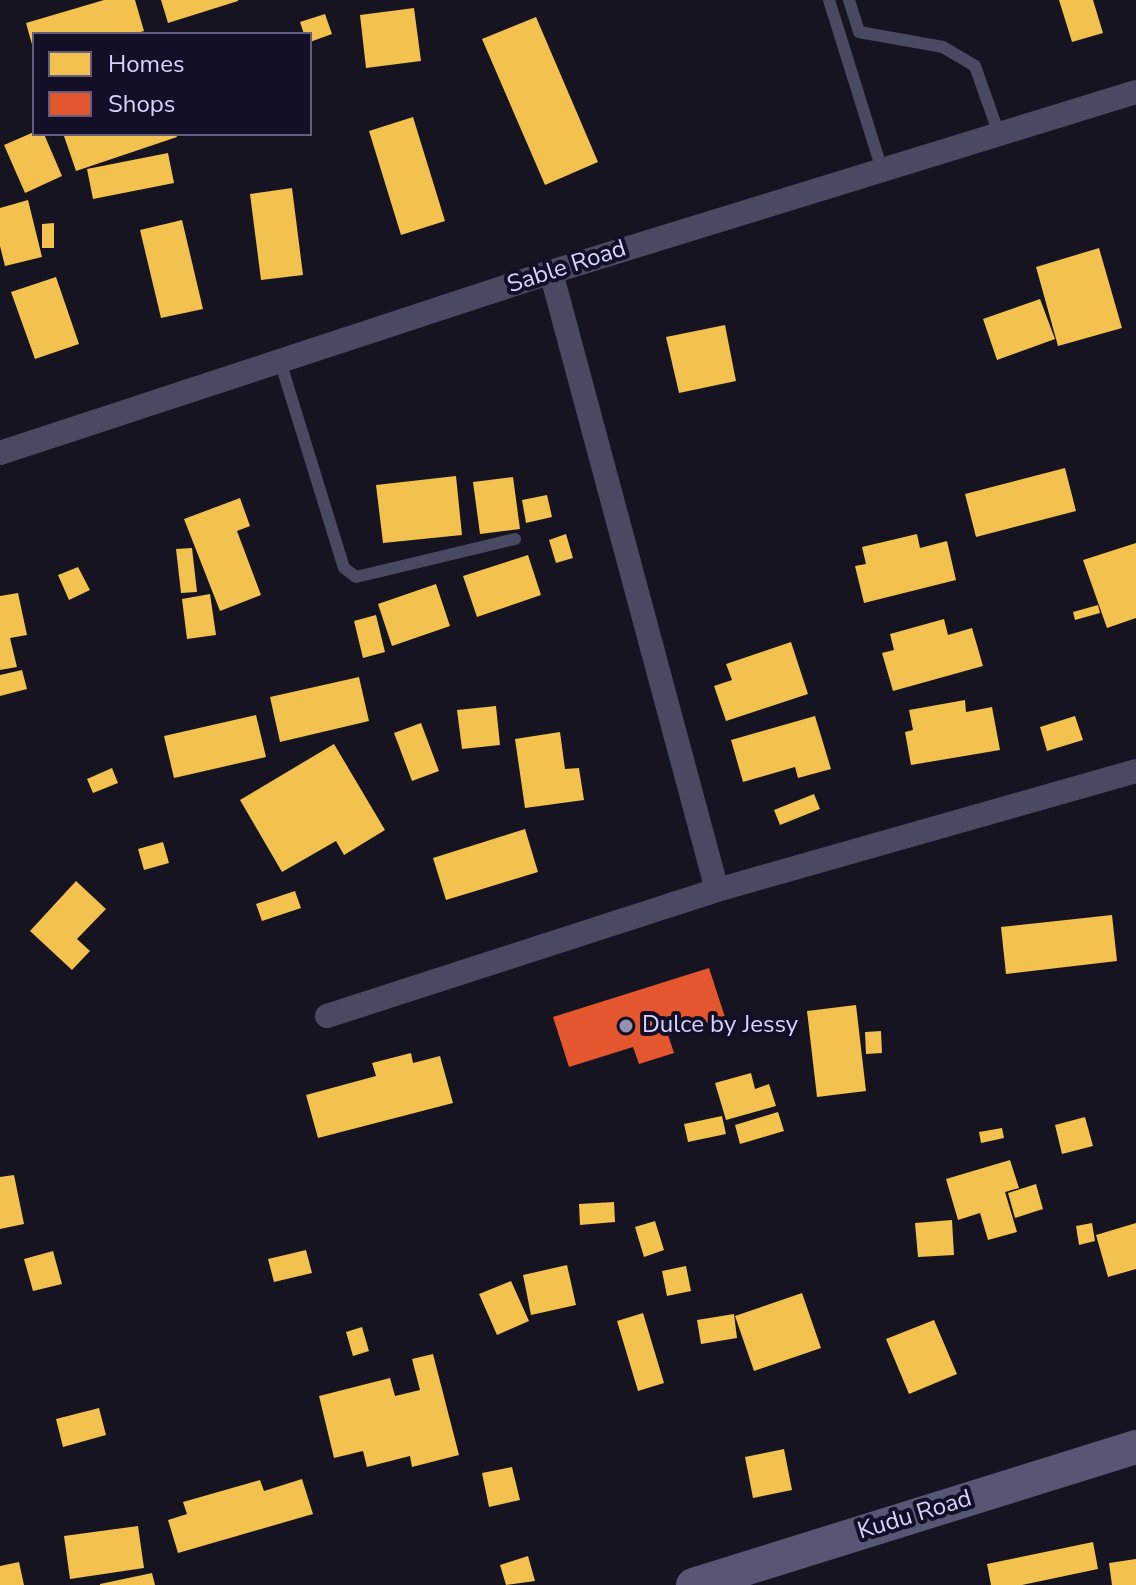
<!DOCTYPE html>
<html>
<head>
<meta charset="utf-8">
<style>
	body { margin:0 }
	#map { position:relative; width:1136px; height:1585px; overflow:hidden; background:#161421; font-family:"Nunito Sans",sans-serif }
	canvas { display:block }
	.legend { position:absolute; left:32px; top:32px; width:280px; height:104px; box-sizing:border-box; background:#130f26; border:2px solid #625e7d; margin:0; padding:10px 14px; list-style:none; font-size:24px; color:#d9d4ff }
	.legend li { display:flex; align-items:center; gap:16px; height:40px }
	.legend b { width:40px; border:2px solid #625e7d }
</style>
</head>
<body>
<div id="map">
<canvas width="1136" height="1585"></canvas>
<ul class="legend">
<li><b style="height:22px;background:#f2c14e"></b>Homes</li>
<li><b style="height:22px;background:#e4572e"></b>Shops</li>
</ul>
</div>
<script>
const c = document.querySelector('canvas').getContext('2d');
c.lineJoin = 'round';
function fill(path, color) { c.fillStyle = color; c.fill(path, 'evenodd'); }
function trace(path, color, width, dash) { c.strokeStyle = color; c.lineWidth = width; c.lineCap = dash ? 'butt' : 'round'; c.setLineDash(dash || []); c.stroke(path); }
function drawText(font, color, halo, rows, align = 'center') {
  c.font = font + ' "Nunito Sans",sans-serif'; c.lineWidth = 8; c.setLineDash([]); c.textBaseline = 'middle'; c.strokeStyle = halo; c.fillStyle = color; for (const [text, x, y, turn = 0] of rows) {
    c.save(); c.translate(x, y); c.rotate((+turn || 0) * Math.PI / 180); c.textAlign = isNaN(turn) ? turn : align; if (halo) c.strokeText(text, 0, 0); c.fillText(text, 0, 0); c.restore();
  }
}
fill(new Path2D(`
	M104,0H135L144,31L134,34H34L33,48L26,23Z
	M161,0H238V1L168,23Z
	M1059,0H1093L1103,33L1072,42Z
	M414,8L421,61L366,68L360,15Z
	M325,14L332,34L310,42V34H304L300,22Z
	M536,17L598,162L545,185L482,39Z
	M413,117L445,221L401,235L369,131Z
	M34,132L44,134L62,176L25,193L4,145Z
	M70,134H176L177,137L76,171L64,136Z
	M168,153L174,183L93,199L87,169Z
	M292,188L303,275L261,280L250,194Z
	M28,200L42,257L5,266L0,246V208Z
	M182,220L203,309L161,318L140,230Z
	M54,223V248H42V224Z
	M1099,248L1122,328L1058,346L1036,267Z
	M56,277L79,344L35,359L11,292Z
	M1040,299L1055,339L997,360L983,319Z
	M725,325L736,381L679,393L666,337Z
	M1065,468L1076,511L976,537L965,494Z
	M456,476L462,535L383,543L376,485Z
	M513,477L520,529L480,534L473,482Z
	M547,495L552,517L526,523L522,500Z
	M240,498L250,526L237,531L261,595L220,611L184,519Z
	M566,534L573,558L556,563L549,540Z
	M917,534L920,548L947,541L956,580L864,603L855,566L866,564L862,547Z
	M1136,543V618L1107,628L1083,560Z
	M192,548L197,592L181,593L176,549Z
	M528,555L541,595L477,617L463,576Z
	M78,567L90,590L69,600L58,575Z
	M436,584L450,626L392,646L378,604Z
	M18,593L27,635L10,638L17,667L0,670V596Z
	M210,594L216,635L187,639L182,599Z
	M1098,605L1100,613L1075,620L1073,612Z
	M376,615L385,652L363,658L354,621Z
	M944,619L948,635L972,628L983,666L893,691L882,653L894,650L890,634Z
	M791,642L808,694L726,721L714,686L732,680L726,664Z
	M22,670L27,689L0,696V675Z
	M359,677L369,721L280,742L270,697Z
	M965,700L966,712L992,707L1000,750L911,765L905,732L913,730L909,710Z
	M496,706L500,745L462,749L457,710Z
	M256,715L266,757L174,778L164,736Z
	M815,716L831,769L798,778L795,767L743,782L731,740Z
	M1075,716L1083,740L1047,751L1040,727Z
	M421,723L439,771L412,781L394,733Z
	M560,732L565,769L579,768L584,800L525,808L515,739Z
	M334,744L385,830L344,855L336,841L282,872L240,800Z
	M112,768L118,783L93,793L87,779Z
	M814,794L820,809L780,825L774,810Z
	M525,829L538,872L446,900L433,858Z
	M163,842L169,863L144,870L138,849Z
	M76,881L106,909L77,939L90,951L72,970L30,931Z
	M295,891L301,908L262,921L256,904Z
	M1112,915L1117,961L1006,974L1001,927Z
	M856,1005L866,1091L817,1097L807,1011Z
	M881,1031L882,1053L866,1054L865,1032Z
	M411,1053L413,1063L440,1056L453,1103L318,1138L306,1095L376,1076L372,1063Z
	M751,1073L755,1089L769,1084L776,1106L726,1120L715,1083Z
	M778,1112L784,1131L740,1144L735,1125Z
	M722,1116L726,1134L688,1142L684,1124Z
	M1085,1117L1093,1146L1062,1154L1055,1125Z
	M1002,1128L1004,1138L981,1143L979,1132Z
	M1010,1160L1019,1188L1005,1192L1017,1232L988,1240L980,1213L958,1220L946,1179Z
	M14,1175L24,1224L0,1229V1177Z
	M1036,1184L1043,1209L1015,1218L1008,1193Z
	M614,1202L615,1222L580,1225L579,1204Z
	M952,1220L954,1255L918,1257L915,1223Z
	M655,1221L664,1250L644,1257L635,1227Z
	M1092,1223L1095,1241L1079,1245L1076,1226Z
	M1136,1223V1269L1108,1277L1096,1235Z
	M306,1250L312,1273L274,1282L268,1259Z
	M53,1251L62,1284L33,1291L24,1259Z
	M567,1265L576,1305L531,1315L523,1275Z
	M686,1266L691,1291L667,1296L662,1271Z
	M511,1281L529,1321L497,1335L479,1294Z
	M802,1293L821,1348L754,1371L735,1316Z
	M643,1313L664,1383L638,1391L617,1321Z
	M734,1314L737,1338L701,1344L697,1320Z
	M934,1320L957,1374L909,1394L886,1339Z
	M362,1327L369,1351L353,1356L346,1332Z
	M433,1354L459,1455L412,1467L410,1456L367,1467L363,1451L334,1458L319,1396L390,1378L395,1396L420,1390L412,1359Z
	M99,1408L106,1435L63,1447L56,1419Z
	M784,1449L792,1490L753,1498L745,1457Z
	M512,1467L520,1500L489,1507L482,1473Z
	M302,1479L313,1514L178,1553L168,1520L187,1514L183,1502L260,1480L264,1491Z
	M138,1526L144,1568L70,1579L64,1536Z
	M1093,1542L1098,1569L1022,1585H991L987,1564Z
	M528,1556L535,1581L506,1585L500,1565Z
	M1136,1559V1585H1112L1109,1563Z
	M19,1562L24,1585H0V1566Z
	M152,1573L155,1585H100V1584Z`), '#f2c14e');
fill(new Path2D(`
	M709,968L725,1017L668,1035L674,1053L639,1064L633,1047L569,1067L553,1017Z`), '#e4572e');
trace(new Path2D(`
	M829,0L882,170
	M849,0L859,32L943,47L975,66L999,134
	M281,364L344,568L356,577L515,539`), '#4a4962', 12);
trace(new Path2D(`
	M551,272L717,890
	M0,453L551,272L1136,92
	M327,1016L717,890L1136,771`), '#4a4962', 24);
trace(new Path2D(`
	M693,1585L1136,1447`), '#575674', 34);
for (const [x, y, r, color] of [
	[626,1026,8,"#9591b1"]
]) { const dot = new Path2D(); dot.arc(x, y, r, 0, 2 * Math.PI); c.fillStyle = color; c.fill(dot); trace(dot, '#130f26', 3); }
drawText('24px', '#d9d4ff', '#130f26', [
	["Sable Road",567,268,-18],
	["Kudu Road",915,1516,-17]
]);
drawText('24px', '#d9d4ff', '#130f26', [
	["Dulce by Jessy",642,1026]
], 'left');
</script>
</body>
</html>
